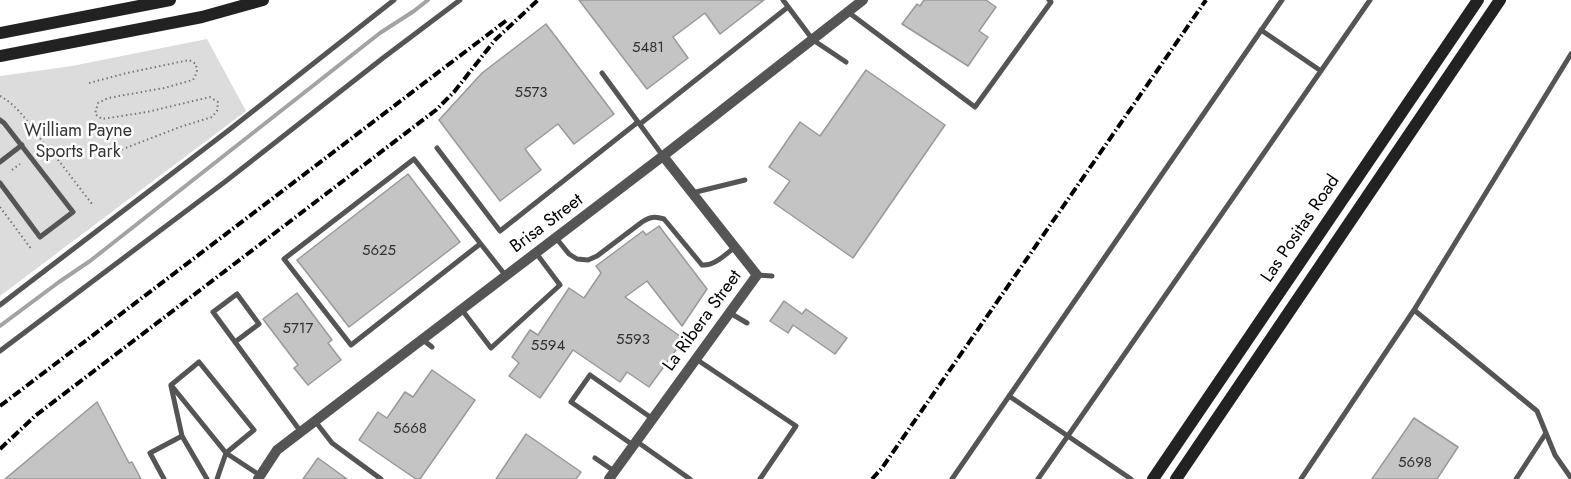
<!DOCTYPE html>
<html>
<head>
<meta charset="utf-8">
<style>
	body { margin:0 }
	canvas { display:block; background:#fff }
</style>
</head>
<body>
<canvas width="1571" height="479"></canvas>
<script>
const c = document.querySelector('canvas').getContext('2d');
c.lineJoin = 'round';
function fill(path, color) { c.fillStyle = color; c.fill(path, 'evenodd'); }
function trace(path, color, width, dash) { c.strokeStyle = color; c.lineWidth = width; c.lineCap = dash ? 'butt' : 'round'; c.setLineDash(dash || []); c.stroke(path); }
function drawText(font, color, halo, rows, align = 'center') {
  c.font = font + ' Jost,sans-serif'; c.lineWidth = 5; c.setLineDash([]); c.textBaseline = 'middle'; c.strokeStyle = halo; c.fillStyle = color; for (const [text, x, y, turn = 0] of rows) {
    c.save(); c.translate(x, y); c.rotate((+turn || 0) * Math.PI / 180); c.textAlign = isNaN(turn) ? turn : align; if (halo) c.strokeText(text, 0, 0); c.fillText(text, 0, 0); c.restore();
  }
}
fill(new Path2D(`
	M207,39L246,111L0,296V76L72,66Z`), '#dcdcdc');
trace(new Path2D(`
	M0,326L59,282L90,261L380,33L414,11L428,0`), '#a3a3a3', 4);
const building = new Path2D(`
	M579,0H764L720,34L705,13L673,37L688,58L647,89Z
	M924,0H986L996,7L979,31L988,37L968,66L902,24L917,4L920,6Z
	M546,24L614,114L574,144L558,124L525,149L541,170L500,201L439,120L482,73Z
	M866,70L945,125L853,258L774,203L790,181L769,167L800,122L820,136Z
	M408,174L460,242L349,327L297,260Z
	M659,226L707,289L682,326L647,281L625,297L684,339L649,387L627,372L620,382L573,350L540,398L509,376L519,363L512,357L530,330L538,335L569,288L584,298L601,273L596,266L643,231L646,235Z
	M297,293L332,340L328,343L341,360L308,385L294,368L298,365L263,319Z
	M784,301L802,314L806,309L847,338L835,354L793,325L788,333L770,321Z
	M432,370L475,400L420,479H416L359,440L378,412L387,418L405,392L413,397Z
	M97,402L129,463L132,462L141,479H5Z
	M1414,418L1458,447L1437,479H1372Z
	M526,434L581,472L576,479H496Z
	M318,458L347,479H303Z`);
fill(building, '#c4c4c4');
trace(building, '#999', 1.5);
trace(new Path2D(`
	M89,83L127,73L189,60L196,64L197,72L193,80L164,88L108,98L98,103L95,114L102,119L147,112L210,97L218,102L217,111L212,117L180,127L105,156
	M0,96C19,106 32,128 45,145
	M44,146L46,144L92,204
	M12,170L20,164
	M0,207L32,250`), '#777', 2, [1.5, 3]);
trace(new Path2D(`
	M783,0L813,40L846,62
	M848,12L975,107L1051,2L1049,0
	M1261,30L1321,71
	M602,73L663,156
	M0,120L4,123L73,212L40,237L0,183
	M640,124L788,7
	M437,148L500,231L638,122
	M0,162L22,145
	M692,193L745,180
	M556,238L569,254L577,259L588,260L597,256L642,222C650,217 654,216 664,219L702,265C714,266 725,255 735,247
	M480,244L351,345L284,259L414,159L506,276
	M757,275L772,276
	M0,305L229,130L394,0
	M462,310L491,348L560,285L536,253
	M1414,310L1537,411L1555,455L1571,478
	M730,313L747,323
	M423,340L432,347
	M235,342L259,324L237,294L213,312L301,432
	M0,351L226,181L383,58L460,0
	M696,359L796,426L760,479
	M199,362L254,430L226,453L171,385Z
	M171,386L182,436
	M1009,396L1131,479
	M315,421L332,443L381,479
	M636,441L690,479
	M633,445L571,402L590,375L653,419
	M595,458L614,471
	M164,479L150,453L182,436L207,479
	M217,479L226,453L261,476
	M952,479L1282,0
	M1038,479L1370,0
	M1301,479L1414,310L1571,54
	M1516,479L1546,433`), '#555', 5);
trace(new Path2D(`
	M258,479L277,450L663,156L863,0
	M609,479L757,275L663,156`), '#555', 10);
trace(new Path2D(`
	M0,33L170,0
	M0,56L202,17L263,0
	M1153,479L1478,0
	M1176,479L1500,0`), '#222', 12);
trace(new Path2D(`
	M0,406L507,20
	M0,449L35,416L436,110L454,92L495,40L538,0
	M872,479L882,468L1206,0`), '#000', 4, [9, 3, 1.5, 3]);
drawText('15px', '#313131', null, [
	["5481",648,48],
	["5573",531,93],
	["5625",379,251],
	["5717",298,329],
	["5593",633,340],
	["5594",548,346],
	["5668",410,429],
	["5698",1415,463]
]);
drawText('18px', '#333', '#fff', [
	["William Payne",78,132],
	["Sports Park",78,153]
]);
drawText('18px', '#000', '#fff', [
	["Brisa Street",547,224,-37],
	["Las Positas Road",1301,229,-56],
	["La Ribera Street",703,321,-54]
]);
</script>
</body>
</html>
